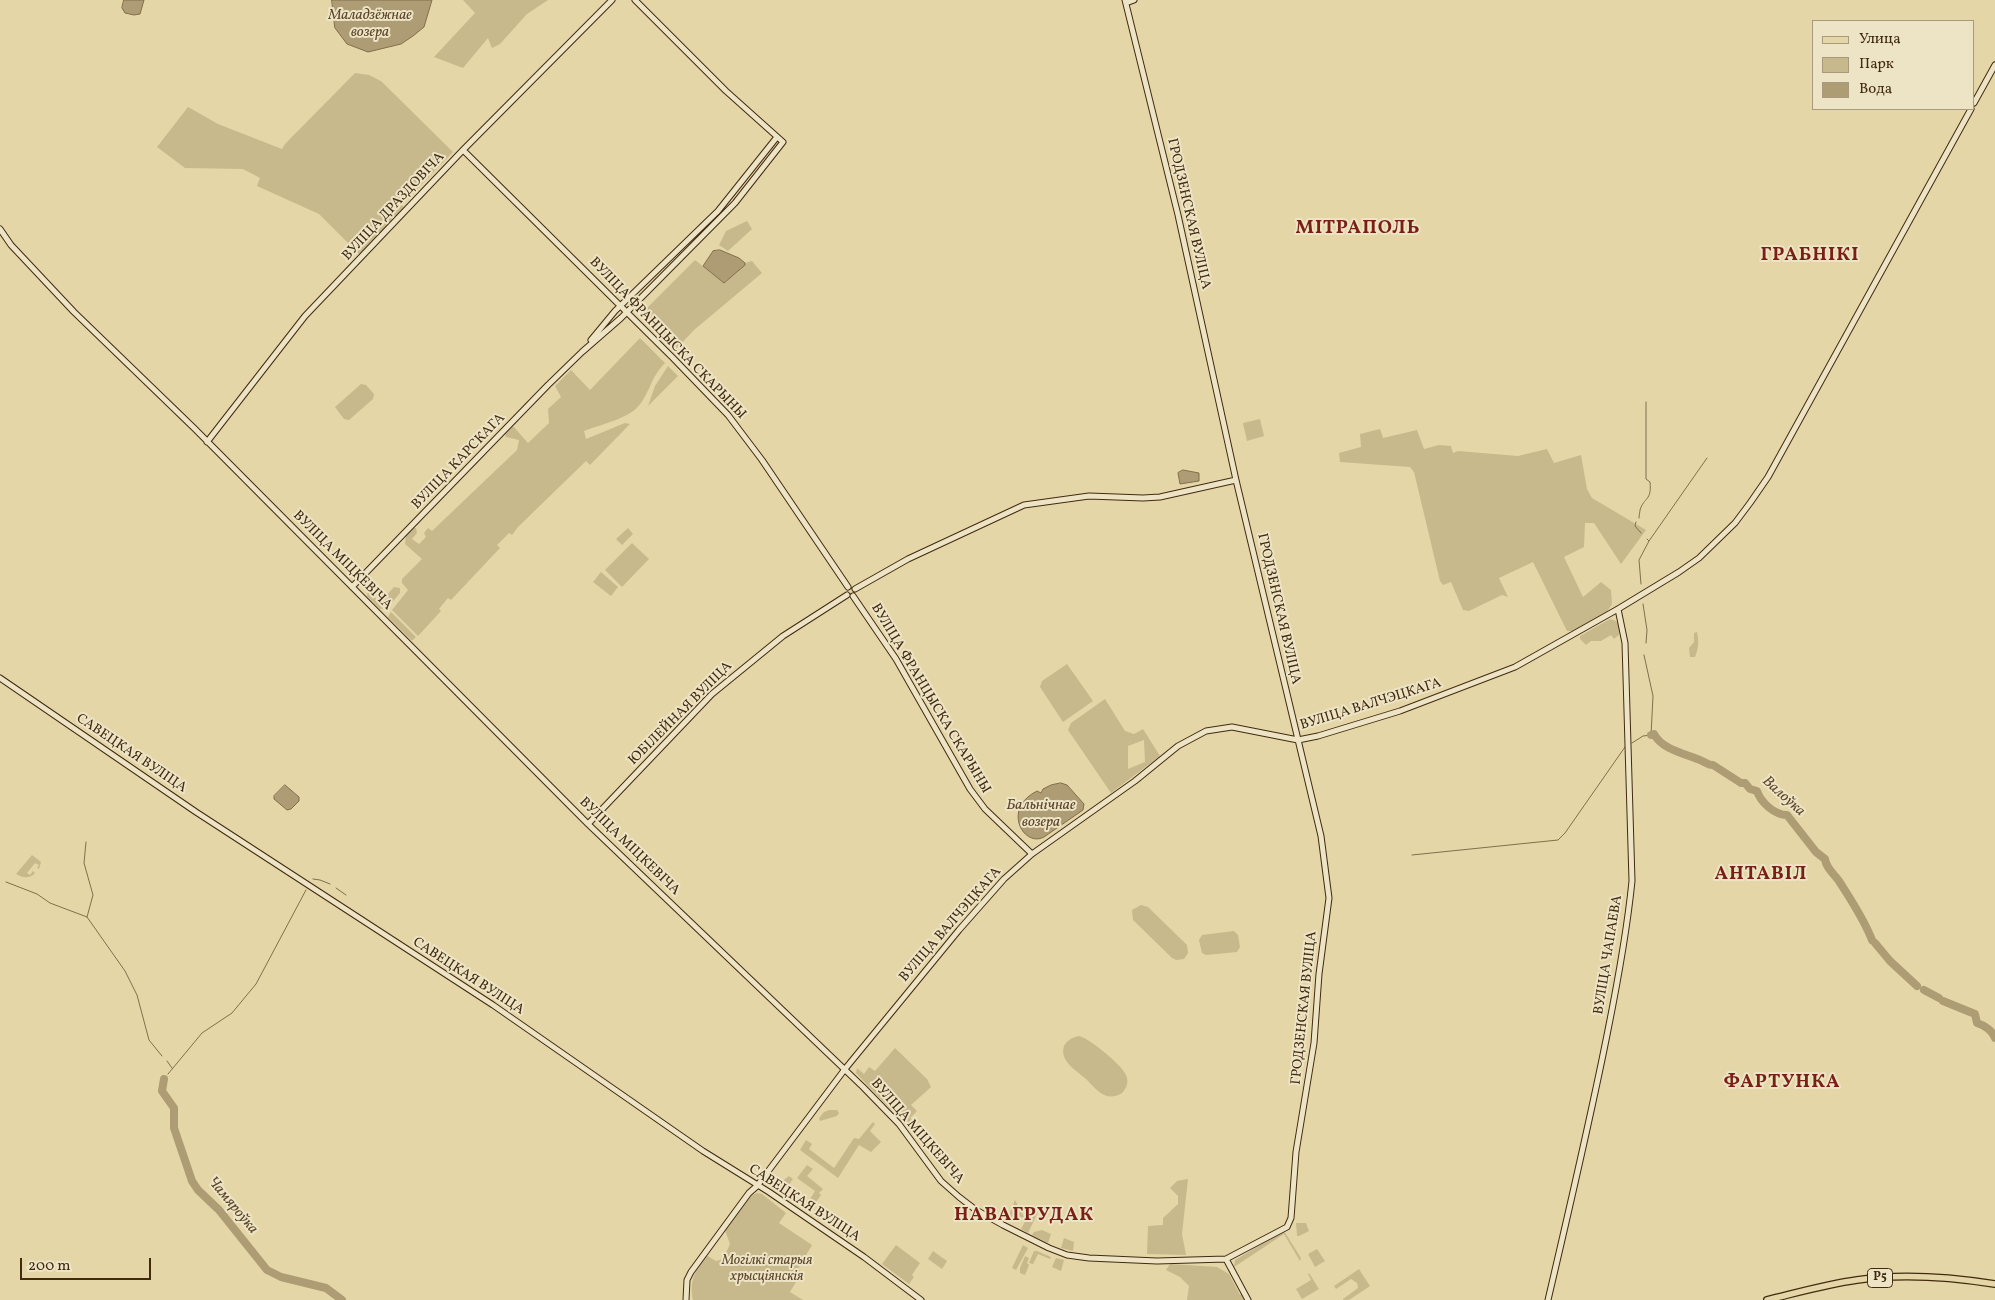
<!DOCTYPE html>
<html>
<head>
<meta charset="utf-8">
<style>
	body { margin:0 }
	#map { position:relative; width:1995px; height:1300px; overflow:hidden; background:#e4d6a7; font-family:Vollkorn,serif }
	canvas { display:block }
	.legend { position:absolute; left:1812px; top:20px; width:162px; height:90px; box-sizing:border-box; background:#ede4c6; border:1px solid #a99a7d; margin:0; padding:6px 9px; list-style:none; font-size:15px; color:#422a10 }
	.legend li { display:flex; align-items:center; gap:10px; height:25px }
	.legend b { width:25px; border:1px solid #a99a7d }
	.scale { position:absolute; left:20px; top:1258px; width:131px; height:22px; box-sizing:border-box; border:2px solid #422a10; border-top:0; padding-left:6px; font-size:15px; line-height:18px; white-space:nowrap; color:#422a10; -webkit-text-stroke:4px #ede4c6; paint-order:stroke }
</style>
</head>
<body>
<div id="map">
<canvas width="1995" height="1300"></canvas>
<ul class="legend">
<li><b style="height:6px;background:#e4d6a7"></b>Улица</li>
<li><b style="height:14px;background:#c8b98d"></b>Парк</li>
<li><b style="height:14px;background:#ad9c74"></b>Вода</li>
</ul>
<div class="scale">200 m</div>
</div>
<script>
const c = document.querySelector('canvas').getContext('2d');
c.lineJoin = 'round';
function fill(path, color) { c.fillStyle = color; c.fill(path, 'evenodd'); }
function trace(path, color, width, dash) { c.strokeStyle = color; c.lineWidth = width; c.lineCap = dash ? 'butt' : 'round'; c.setLineDash(dash || []); c.stroke(path); }
function drawText(font, color, halo, rows, align = 'center') {
  c.font = font + ' Vollkorn,serif'; c.lineWidth = 4; c.setLineDash([]); c.textBaseline = 'middle'; c.strokeStyle = halo; c.fillStyle = color; for (const [text, x, y, turn = 0] of rows) {
    c.save(); c.translate(x, y); c.rotate((+turn || 0) * Math.PI / 180); c.textAlign = isNaN(turn) ? turn : align; if (halo) c.strokeText(text, 0, 0); c.fillText(text, 0, 0); c.restore();
  }
}
fill(new Path2D(`
	M463,0H548L527,14L500,44L492,48L488,38L463,68L434,57L475,13Z
	M355,73L369,75L381,81L453,152L402,205L404,208L360,255L319,214L257,186L260,178L243,169L185,168L157,147L188,107L218,124L282,149L285,144Z
	M747,221L752,229L728,251L719,245L726,231Z
	M695,260L724,283L745,265V263L752,261L762,273L694,330L677,348L642,313Z
	M640,338L665,363C651,377 651,389 641,403C630,419 601,424 584,431L586,439L625,423L630,424L590,465L586,461L518,527L512,535L509,533L497,545L500,548L451,600L448,598L439,609L441,611L418,636L392,610L408,590L402,583V579L422,559L405,544L406,536L413,528H416L417,533L412,539L419,544L426,537L424,533L428,528L432,531L517,450L519,440L506,437L505,434L513,426L528,443L549,423L548,409L561,397L555,386L571,370L590,390Z
	M668,366L678,376L648,406L655,386Z
	M361,384L366,385L374,394L373,399L349,420L344,419L335,407Z
	M1260,419L1264,436L1247,441L1243,423Z
	M1380,429L1383,438L1417,430L1424,449L1439,445L1451,446L1453,453L1458,451L1518,456L1547,449L1554,463L1581,455L1587,489L1592,498L1646,530L1621,564L1594,523H1585L1584,547L1564,557L1583,597L1601,582L1611,590L1612,604L1607,612L1573,631H1567L1533,562L1499,578L1508,597L1502,595L1469,611L1463,610L1451,582L1443,585L1440,581L1414,472L1410,467L1340,462L1339,453L1361,447L1360,434Z
	M628,528L633,534L622,545L616,539Z
	M632,543L649,559L622,587L605,570Z
	M601,572L618,587L611,596L593,582Z
	M394,587L400,588V593L389,606L382,600Z
	M368,590L386,608L380,609L367,596Z
	M391,612L416,637L413,640H411L388,617Z
	M1610,619L1616,621L1619,625V635L1614,639L1611,635L1601,641H1591L1586,645L1580,639V636Z
	M1697,632C1699,642 1699,647 1695,657H1690L1689,648L1694,642V633Z
	M1067,664L1093,701L1063,722L1040,687L1042,681Z
	M1105,699L1125,731L1134,734L1143,729L1160,756L1111,793L1068,730L1071,723ZM1144,740L1145,762L1128,769V746Z
	M32,855L41,862L39,869L37,868L39,865L35,863L27,873L30,875L33,871L35,873C30,879 23,878 16,874Z
	M1141,905L1148,907L1187,945L1188,953L1184,959L1176,960L1172,958L1133,920L1132,910Z
	M1234,931L1238,935L1240,947L1237,952L1206,955L1202,953L1199,940L1202,935Z
	M1079,1036C1089,1038 1122,1065 1126,1075C1129,1081 1127,1088 1122,1093C1118,1096 1112,1097 1107,1096C1099,1094 1092,1085 1086,1079C1077,1071 1059,1061 1064,1046C1067,1040 1073,1037 1079,1036Z
	M895,1048L927,1079L931,1087L911,1105L917,1111L910,1118L918,1125L911,1131L856,1073L857,1068L864,1074L869,1067L875,1071Z
	M829,1110H837L839,1113L837,1116L820,1121L819,1118L824,1112Z
	M873,1122L875,1124L870,1131L881,1142L871,1152L859,1145L838,1178L800,1150L806,1140L812,1144L809,1149L834,1168L854,1138L859,1139Z
	M807,1165L813,1169L807,1176L823,1189L819,1193L821,1195L809,1212L807,1204L815,1191L797,1178Z
	M773,1174L776,1177V1181L780,1183L789,1176L793,1179L783,1193L771,1188L769,1183Z
	M1188,1179L1182,1234L1186,1255L1147,1254L1148,1226L1163,1225V1218L1178,1204V1196L1170,1188L1177,1181Z
	M757,1193L762,1194L786,1213L779,1223L812,1245L798,1269L802,1272L790,1292L803,1300H693C689,1282 695,1270 706,1255L716,1261L723,1259L730,1244L725,1230L750,1196Z
	M1015,1200L1024,1217L1012,1219L1008,1217Z
	M1032,1209L1038,1212L1028,1233L1021,1229Z
	M1296,1223H1306L1309,1231L1299,1236H1297Z
	M1042,1230L1051,1234L1048,1243L1032,1235L1034,1232Z
	M1284,1231L1301,1258L1300,1261L1284,1234L1234,1267L1235,1260Z
	M1064,1238L1074,1242L1073,1251L1061,1248Z
	M896,1245L920,1263L912,1275L914,1277L909,1284L882,1264Z
	M1023,1245L1028,1248L1016,1270L1012,1268Z
	M1317,1249L1325,1261L1315,1267L1308,1254Z
	M933,1251L947,1261L942,1269L928,1259Z
	M1034,1251H1037L1051,1257L1050,1259L1038,1254L1033,1264L1029,1263Z
	M1025,1256L1029,1258L1027,1263L1029,1265L1025,1275L1020,1273V1268Z
	M1056,1258L1064,1260L1061,1271L1052,1267Z
	M1170,1264L1217,1267L1229,1274L1240,1295L1241,1294L1245,1300H1187L1189,1286L1180,1277L1166,1270Z
	M1359,1269L1370,1286L1349,1300H1343V1299L1358,1288L1357,1283L1351,1279L1336,1289L1334,1286Z
	M1309,1273L1319,1289L1302,1299L1296,1289L1311,1280L1308,1274Z`), '#c8b98d');
const water = new Path2D(`
	M124,0H144L140,14L134,15L125,13L122,8Z
	M332,0H432L424,27L413,36L401,44L368,52L347,44L335,28Z
	M720,250L739,258L745,263V265L724,283L703,266L713,251Z
	M1183,470L1199,473V481L1180,484L1178,473Z
	M1061,783L1067,785L1084,804L1083,810L1044,837C1024,848 1001,809 1037,791L1041,793L1043,789L1051,785Z
	M285,785L299,797V801L291,809L287,810L274,799V796Z`);
fill(water, '#ad9c74');
trace(water, '#826e4c', 1);
trace(new Path2D(`
	M1639,518C1639,515 1640,512 1640,510C1644,497 1652,501 1650,482L1646,479V402
	M1636,522L1635,526L1641,533
	M1649,541L1707,458
	M1641,584L1639,560L1649,541L1647,539
	M1643,604L1647,630L1646,643
	M1632,743L1643,736L1651,735L1653,696L1644,655
	M86,842L84,863L93,895L87,917
	M1412,855L1558,840L1565,833L1625,747
	M313,879L320,880L330,884
	M6,882L37,894L50,903L87,917L125,971L137,995L149,1040L162,1056
	M336,888L346,895
	M167,1061L172,1068
	M168,1074L202,1033L232,1013L256,984L306,890`), '#826e4c', 1);
trace(new Path2D(`
	M1651,735L1654,734C1662,750 1687,754 1702,761C1707,763 1708,765 1713,765L1741,783H1745L1750,789L1757,791C1761,803 1775,815 1787,815L1816,852L1825,859C1826,868 1834,874 1839,881C1851,900 1864,919 1872,940
	M1875,943L1890,961L1917,986
	M1924,990L1939,998
	M1943,1001L1975,1014L1977,1023C1984,1025 1993,1031 1995,1038
	M164,1079L162,1091L174,1108V1128L192,1181L198,1190L219,1210L267,1270L281,1277L326,1288L342,1300`), '#ad9c74', 8);
const secondary = new Path2D(`
	M1126,3L1134,0
	M1974,103L1995,65
	M463,150L673,358L728,415L762,460L848,587
	M0,229L11,245L74,312L194,428L588,824L863,1087L899,1124L941,1181L959,1197L976,1210L1003,1225L1049,1248L1067,1255L1089,1258L1157,1261L1226,1259L1287,1227L1291,1218L1296,1152L1314,1043L1319,974L1329,898L1321,836L1236,480L1178,215L1125,0
	M591,340L615,311L718,211L777,137
	M207,442L305,316L463,150L612,0
	M352,587L548,385L582,352L621,318L735,203L783,142L726,91L635,0
	M855,589L908,559L1024,505L1089,496L1143,498L1160,497L1236,480
	M853,596L896,659L970,789L985,809L1032,854
	M0,678L196,812L493,1005L703,1151L769,1192L864,1257L921,1300
	M588,824L712,694L783,636L847,595
	M1226,1259L1248,1300
	M686,1300L687,1280L691,1272L749,1193L757,1186L845,1069L959,930L1004,879L1032,854L1135,781L1178,746L1206,731L1232,727L1298,740L1318,736L1400,711L1515,667L1618,609L1679,572L1699,558L1735,523L1750,503L1768,477L1971,109
	M1548,1300C1569,1210 1590,1121 1608,1030C1618,980 1627,931 1632,881L1625,643L1618,609`);
const primary = new Path2D(`
	M1767,1300C1796,1293 1827,1284 1857,1280C1903,1273 1950,1277 1995,1284`);
trace(secondary, '#422a10', 7);
trace(primary, '#422a10', 8);
trace(secondary, '#ede4c6', 5);
trace(primary, '#e4d6a7', 5.5);
for (const [x, y, w] of [
	[1880,1278,25]
]) { const box = new Path2D(); box.roundRect(x - w / 2, y - 9.5, w, 19, 4); c.fillStyle = '#ede4c6'; c.fill(box); trace(box, '#422a10', 1); }
drawText('bold 12px', '#422a10', null, [
	["Р5",1880,1278]
]);
drawText('14px', '#422a10', '#ede4c6', [
	["ВУЛІЦА ДРАЗДОВІЧА",394,207,-47],
	["ГРОДЗЕНСКАЯ ВУЛІЦА",1188,214,77],
	["ВУЛІЦА ФРАНЦЫСКА СКАРЫНЫ",667,339,46],
	["ВУЛІЦА КАРСКАГА",459,462,-46],
	["ВУЛІЦА МІЦКЕВІЧА",342,561,45],
	["ГРОДЗЕНСКАЯ ВУЛІЦА",1278,609,77],
	["ВУЛІЦА ФРАНЦЫСКА СКАРЫНЫ",930,699,59],
	["ВУЛІЦА ВАЛЧЭЦКАГА",1371,705,-17],
	["ЮБІЛЕЙНАЯ ВУЛІЦА",681,714,-45],
	["САВЕЦКАЯ ВУЛІЦА",131,754,34],
	["ВУЛІЦА МІЦКЕВІЧА",629,847,44],
	["ВУЛІЦА ВАЛЧЭЦКАГА",951,925,-49],
	["ВУЛІЦА ЧАПАЕВА",1609,955,-81],
	["САВЕЦКАЯ ВУЛІЦА",468,977,33],
	["ГРОДЗЕНСКАЯ ВУЛІЦА",1305,1008,-84],
	["ВУЛІЦА МІЦКЕВІЧА",917,1132,49],
	["САВЕЦКАЯ ВУЛІЦА",804,1204,33]
]);
drawText('italic 14px', '#5d4729', '#ede4c6', [
	["Могілкі старыя",767,1261],
	["хрысціянскія",767,1277]
]);
drawText('italic 15px', '#5d4629', '#ede4c6', [
	["Маладзёжнае",370,16],
	["возера",370,33],
	["Валоўка",1783,797,42],
	["Бальнічнае",1041,806],
	["возера",1041,823],
	["Чамяроўка",232,1206,50]
]);
c.letterSpacing = '1px';
drawText('bold 19px', '#7a1f14', '#ede4c6', [
	["МІТРАПОЛЬ",1358,230],
	["ГРАБНІКІ",1810,257],
	["АНТАВІЛ",1761,876],
	["ФАРТУНКА",1782,1084],
	["НАВАГРУДАК",1024,1217]
]);
c.letterSpacing = '0px';
</script>
</body>
</html>
